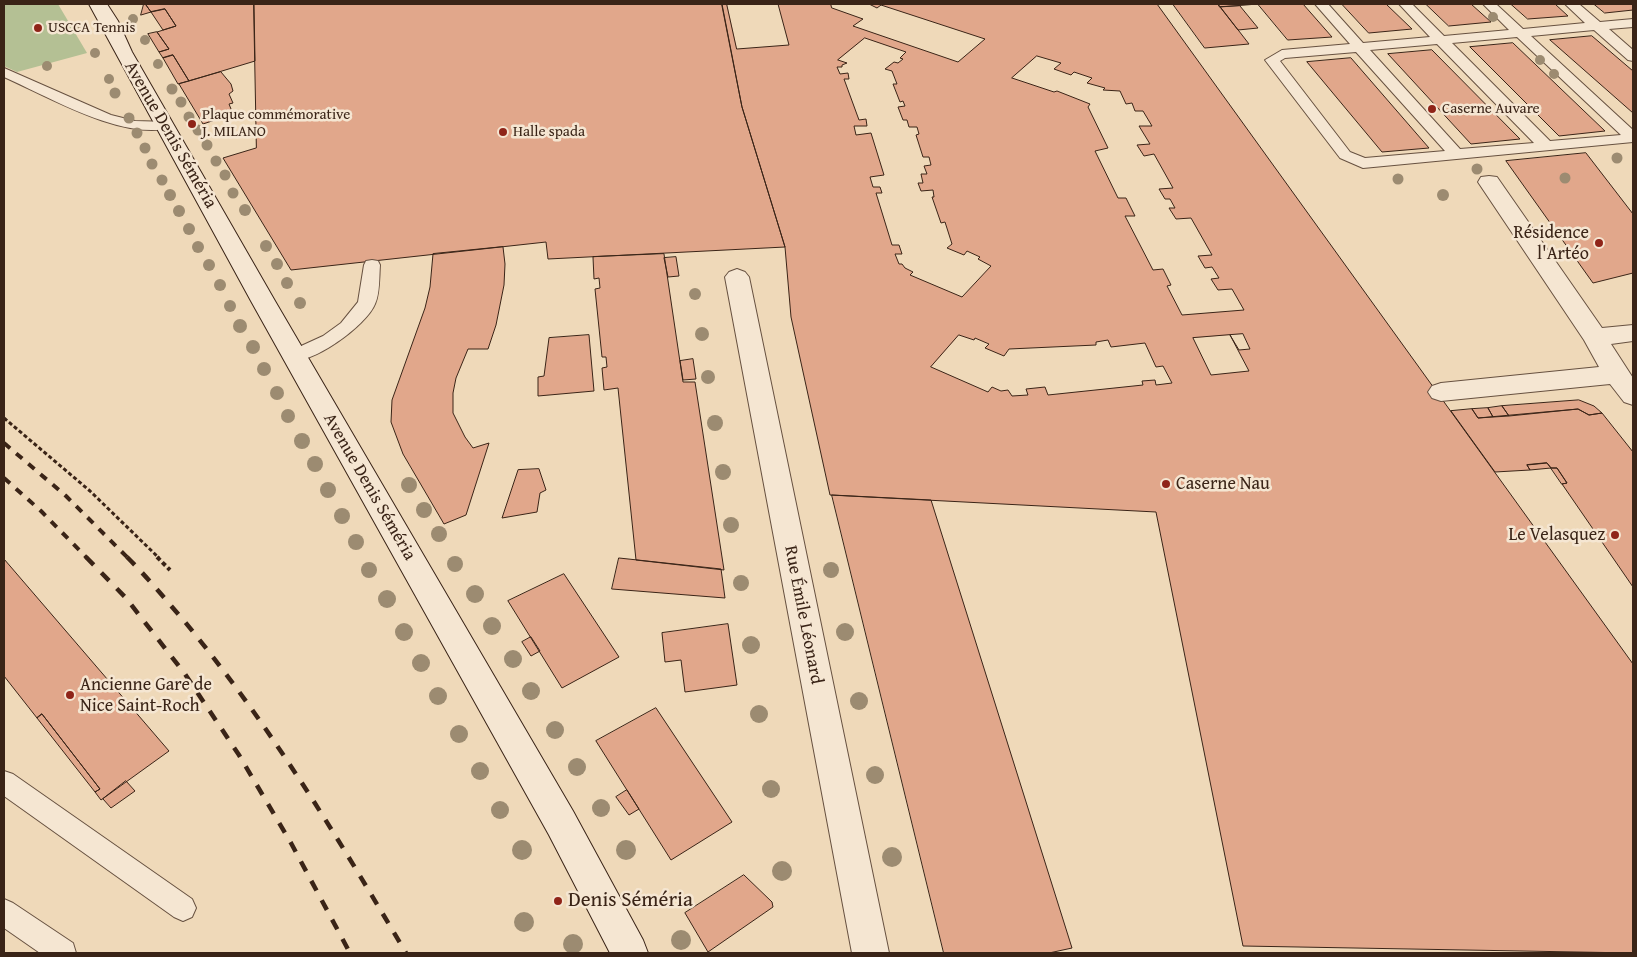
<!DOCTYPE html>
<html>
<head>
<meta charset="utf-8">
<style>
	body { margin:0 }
	#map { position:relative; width:1637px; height:957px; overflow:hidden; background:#efd9b9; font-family:"Gentium Book Plus",serif }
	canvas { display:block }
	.frame { position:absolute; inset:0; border:5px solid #3a2417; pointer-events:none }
</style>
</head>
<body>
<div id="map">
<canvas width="1637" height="957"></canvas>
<div class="frame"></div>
</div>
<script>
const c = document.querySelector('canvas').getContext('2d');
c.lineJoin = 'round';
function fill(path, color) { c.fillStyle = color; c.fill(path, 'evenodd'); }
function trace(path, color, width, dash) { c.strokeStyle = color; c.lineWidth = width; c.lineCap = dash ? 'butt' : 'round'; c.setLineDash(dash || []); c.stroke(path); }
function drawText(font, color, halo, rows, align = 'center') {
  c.font = font + ' "Gentium Book Plus",serif'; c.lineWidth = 5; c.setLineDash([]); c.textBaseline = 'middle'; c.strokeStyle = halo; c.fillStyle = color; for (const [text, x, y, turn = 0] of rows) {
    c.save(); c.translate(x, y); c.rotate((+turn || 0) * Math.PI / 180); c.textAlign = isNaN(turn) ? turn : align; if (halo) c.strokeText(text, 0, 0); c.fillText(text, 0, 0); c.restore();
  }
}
fill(new Path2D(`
	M4,4H58L87,53L17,72L4,66Z`), '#b4c094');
const building = new Path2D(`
	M144,4H148L146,5L151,12L141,15Z
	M148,4H254L255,61L189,81L173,55L163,58L159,52L169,49L157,32L176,26L165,9L151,12L146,5Z
	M254,4H722L742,107L785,247L548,259L546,242L291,270L223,158L256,148Z
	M722,4H1157L1633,664V953L1243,946L1156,512L830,495L791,317L785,247L742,107Z
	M727,4H778L789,45L737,49Z
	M831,4H869L877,8L881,5L985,39L958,62L853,26L863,19L832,8Z
	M1173,4H1218L1249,44L1205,48Z
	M1218,4H1258L1220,7Z
	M1258,4H1303L1332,37L1288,40Z
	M1342,4H1386L1412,29L1369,33Z
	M1426,4H1471L1491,22L1449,26Z
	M1511,4H1555L1568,16L1528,19Z
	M1594,4H1633V10L1605,13Z
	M1240,6L1258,28L1238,30L1220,7Z
	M165,9L176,26L163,30L151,12Z
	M157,32L169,49L159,52L148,34Z
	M1592,36L1633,71V113L1550,40Z
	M865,38L906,52L900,58L903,59L898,63L894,62L885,69L892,71L897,84H893L900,102L903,101L905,106L898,107L903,120H907L909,127H917L919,134L916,135L923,157H929L931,165L924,166L927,174H921L923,183H918L921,191L933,190L934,197H932L941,223L945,222L952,244L947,248L964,255L967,251L980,257L978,259L991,266L962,297L910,275L913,272L905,268L902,264H899L895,254H902L899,245H892L876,193H882L880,187H873L870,177L884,175L871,133L856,135L854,126H867L866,119L859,120L844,79H849L848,73L840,74L837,67H842V65L847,63L838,60Z
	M1513,43L1605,131L1559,136L1470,47Z
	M1432,50L1520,139L1471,144L1388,54Z
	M173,55L189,81L178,84L163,58Z
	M1037,56L1061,63L1054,69L1071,75L1074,72L1092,78L1087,83L1105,88L1103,90L1120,91L1126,104L1132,103L1135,111H1143L1152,126H1139L1150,144L1137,145L1144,156L1154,154L1173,188L1159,189L1165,199H1170L1175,208H1169L1176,219L1191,218L1212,255L1198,256L1205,268L1212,267L1219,278L1211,279L1218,290L1232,289L1244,310L1182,315L1167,286L1171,285L1163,269L1153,270L1125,216H1135L1126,198H1118L1095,151L1108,148L1088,107L1090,104L1057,91L1054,92L1012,78Z
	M1351,58L1429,148L1382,152L1307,62Z
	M221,72L231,84L233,91L229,94L233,103L229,104L233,114L203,124L179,84Z
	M1586,153L1633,214V273L1593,283L1506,161Z
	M503,247L505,264L504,285L496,325L488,349H468L456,378L453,393V413L465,437L473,448L489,443L466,515L444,524L403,454L391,422L392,400L425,308L430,287L433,254Z
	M664,254L683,382H695L724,570L636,560L618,388L604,390L602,368L607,367L606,357H602L595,289L600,288L599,278L594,279L593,257Z
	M676,257L679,276L668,277L664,258Z
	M1243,334L1250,349L1239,350L1230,335Z
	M589,335L594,391L538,396V377L544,376L549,338Z
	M959,335L974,340L975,338L989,344L985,348L1004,356L1009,349L1096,345V342L1108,340L1111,347L1145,343L1156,367L1163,366L1172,383L1156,385L1155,380L1142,381L1143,385L1048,395L1045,387L1026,389L1028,395L1012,396L1008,390L1001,391L992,387L988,392L931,367Z
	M1230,335L1249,371L1211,375L1193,338Z
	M693,359L696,379L683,380L680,361Z
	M1579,400L1594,406L1602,413L1589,415L1578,409L1509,416L1502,406Z
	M1502,406L1509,416L1493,417L1488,408Z
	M1488,408L1493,417L1478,418L1472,409Z
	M1472,409L1478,418L1578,409L1589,415L1602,413L1633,452V587L1562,484L1567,483L1557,468H1551L1547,463L1527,465L1530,470L1495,472L1451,411Z
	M1547,463L1551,468L1530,470L1527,465Z
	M1551,468H1557L1567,483L1562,484Z
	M539,469L546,490L540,493L537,512L502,518L518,470Z
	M832,495L931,500L1072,948L1049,953H944Z
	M619,558L721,569L725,598L612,589Z
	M4,559L169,751L101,800L95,792L100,789L42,714L37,718L4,676Z
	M564,574L619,657L562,688L508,601Z
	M728,624L737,685L685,692L681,660L665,662L662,633Z
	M531,637L540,651L531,656L522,642Z
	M656,708L732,822L671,860L596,741Z
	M42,714L100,789L95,792L37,718Z
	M126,781L135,791L111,808L103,799Z
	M627,790L639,809L629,815L616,797Z
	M744,875L772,902L773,907L708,952L685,913Z`);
fill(building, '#e1a78b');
trace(building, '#3a2417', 1);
const lane = new Path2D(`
	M1315,4H1328L1363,43L1430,37L1399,4H1412L1444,36L1509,30L1483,4H1496L1523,29L1585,23L1565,4H1579L1600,22L1633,19V27L1609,29L1633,50V61L1628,60L1594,30L1531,36L1633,130V142L1363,168L1340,158L1265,60L1282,50L1350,44ZM1517,37L1621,135L1550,141L1452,43ZM1437,44L1534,143L1460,149L1370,50ZM1356,52L1445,151L1365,158L1350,152L1280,61L1285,58Z
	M4,68L111,115L135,121L170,122L172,125L170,128C121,140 49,97 4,77Z
	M372,260L378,261L380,265C379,277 380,293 375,304C367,325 310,367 288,360L285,356L288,352L323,336L341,323L358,302L364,265L366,261Z
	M4,771L13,774L192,899L196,908L192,917L183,921L174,917L4,796Z
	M4,899L13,903L73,943L76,953H40L4,928Z`);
const street = new Path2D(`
	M1489,176L1497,177L1602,328L1633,325V341L1611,344L1633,378V405L1624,402L1610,384L1441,401L1432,398L1428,392L1432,386L1441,383L1599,367L1584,340L1478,182L1481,177Z
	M737,269L745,272L749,277L889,953H852L725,277L729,272Z`);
const secondary = new Path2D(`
	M89,4H107L118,21L132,52L275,301L573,811L643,940L648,953H610L549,835L251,301Z`);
trace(lane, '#675140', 2);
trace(street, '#675140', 2);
trace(secondary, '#3a2417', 2);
trace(new Path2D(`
	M4,418L90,491L159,558`), '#3a2417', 3, [4, 2.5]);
trace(new Path2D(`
	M157,557L170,570`), '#3a2417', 4, [4.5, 3]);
fill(lane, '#f5e6d2');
fill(street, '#f5e6d2');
fill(secondary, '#f5e6d2');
trace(new Path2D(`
	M4,443L66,496L128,558
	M4,478L41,511L87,558`), '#3a2417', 4, [8, 8]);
trace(new Path2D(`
	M86,557L126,598L185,674L239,755L291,843L350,953
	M127,557C148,578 166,600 185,622C270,725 338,838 406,953`), '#3a2417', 4.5, [11, 11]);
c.fillStyle = '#9c8b71';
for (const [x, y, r] of [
	[1493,17,5],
	[133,19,5],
	[82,28,5],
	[145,40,5],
	[95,53,5],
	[1540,60,5],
	[158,64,5],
	[47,66,5],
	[1554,74,5],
	[109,79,5],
	[172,89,5.5],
	[115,93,5.5],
	[181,102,5.5],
	[189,117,5.5],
	[129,118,5.5],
	[198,130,5.5],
	[137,133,5.5],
	[207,145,5.5],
	[145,148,5.5],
	[1617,158,5.5],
	[216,161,5.5],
	[152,164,5.5],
	[1477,169,5.5],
	[225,175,5.5],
	[1565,178,5.5],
	[1398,179,5.5],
	[162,180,5.5],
	[233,193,5.5],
	[170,195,6],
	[1443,195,6],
	[245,210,6],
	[179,211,6],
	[189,229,6],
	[266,246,6],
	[198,247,6],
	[277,264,6],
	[209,265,6],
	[287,283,6],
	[220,285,6],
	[695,294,6],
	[300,303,6],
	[230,306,6],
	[240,326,7],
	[702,334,7],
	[253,347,7],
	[264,369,7],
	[708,377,7],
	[277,393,7],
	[288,416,7],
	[715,423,8],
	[302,441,8],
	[315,464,8],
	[723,472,8],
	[409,485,8],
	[328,490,8],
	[424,510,8],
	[342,516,8],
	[731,525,8],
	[439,534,8],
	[356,542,8],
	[455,564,8],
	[369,570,8],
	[831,570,8],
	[741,583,8],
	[475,594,9],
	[387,599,9],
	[492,626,9],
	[404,632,9],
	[845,632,9],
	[751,645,9],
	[513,659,9],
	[421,663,9],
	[531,691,9],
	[438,696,9],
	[859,701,9],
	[759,714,9],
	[555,730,9],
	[459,734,9],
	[577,767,9],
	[480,771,9],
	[875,775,9],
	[771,789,9],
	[601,808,9],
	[500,810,9],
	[522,850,10],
	[626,850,10],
	[892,857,10],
	[782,871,10],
	[524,922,10],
	[681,940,10],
	[573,944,10]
]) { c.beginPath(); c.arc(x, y, r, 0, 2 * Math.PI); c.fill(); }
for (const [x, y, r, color] of [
	[38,28,5,"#8f2418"],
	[1432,109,5,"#8f2418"],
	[192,124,5,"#8f2418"],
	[503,132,5,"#8f2418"],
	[1599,243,5,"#8f2418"],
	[1166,484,5,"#8f2418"],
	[1615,535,5,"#8f2418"],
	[70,695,5,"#8f2418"],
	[558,901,5,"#8f2418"]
]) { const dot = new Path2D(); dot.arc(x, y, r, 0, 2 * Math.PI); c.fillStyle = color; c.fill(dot); trace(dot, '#f5e6d2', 2); }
drawText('15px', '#3a2417', '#f5e6d2', [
	["USCCA Tennis",48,28],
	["Caserne Auvare",1442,109],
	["Plaque commémorative",202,115],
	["J. MILANO",202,132],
	["Halle spada",513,132]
], 'left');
drawText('18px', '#3a2417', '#f5e6d2', [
	["Avenue Denis Séméria",170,135,60],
	["Avenue Denis Séméria",369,487,60],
	["Rue Émile Léonard",803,615,79]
]);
drawText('18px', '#3a2417', '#f5e6d2', [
	["Résidence",1589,233],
	["l'Artéo",1589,254],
	["Caserne Nau",1176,484,"left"],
	["Le Velasquez",1605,535],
	["Ancienne Gare de",80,685,"left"],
	["Nice Saint-Roch",80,706,"left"]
], 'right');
drawText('21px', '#3a2417', '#f5e6d2', [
	["Denis Séméria",568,901]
], 'left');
</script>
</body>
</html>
